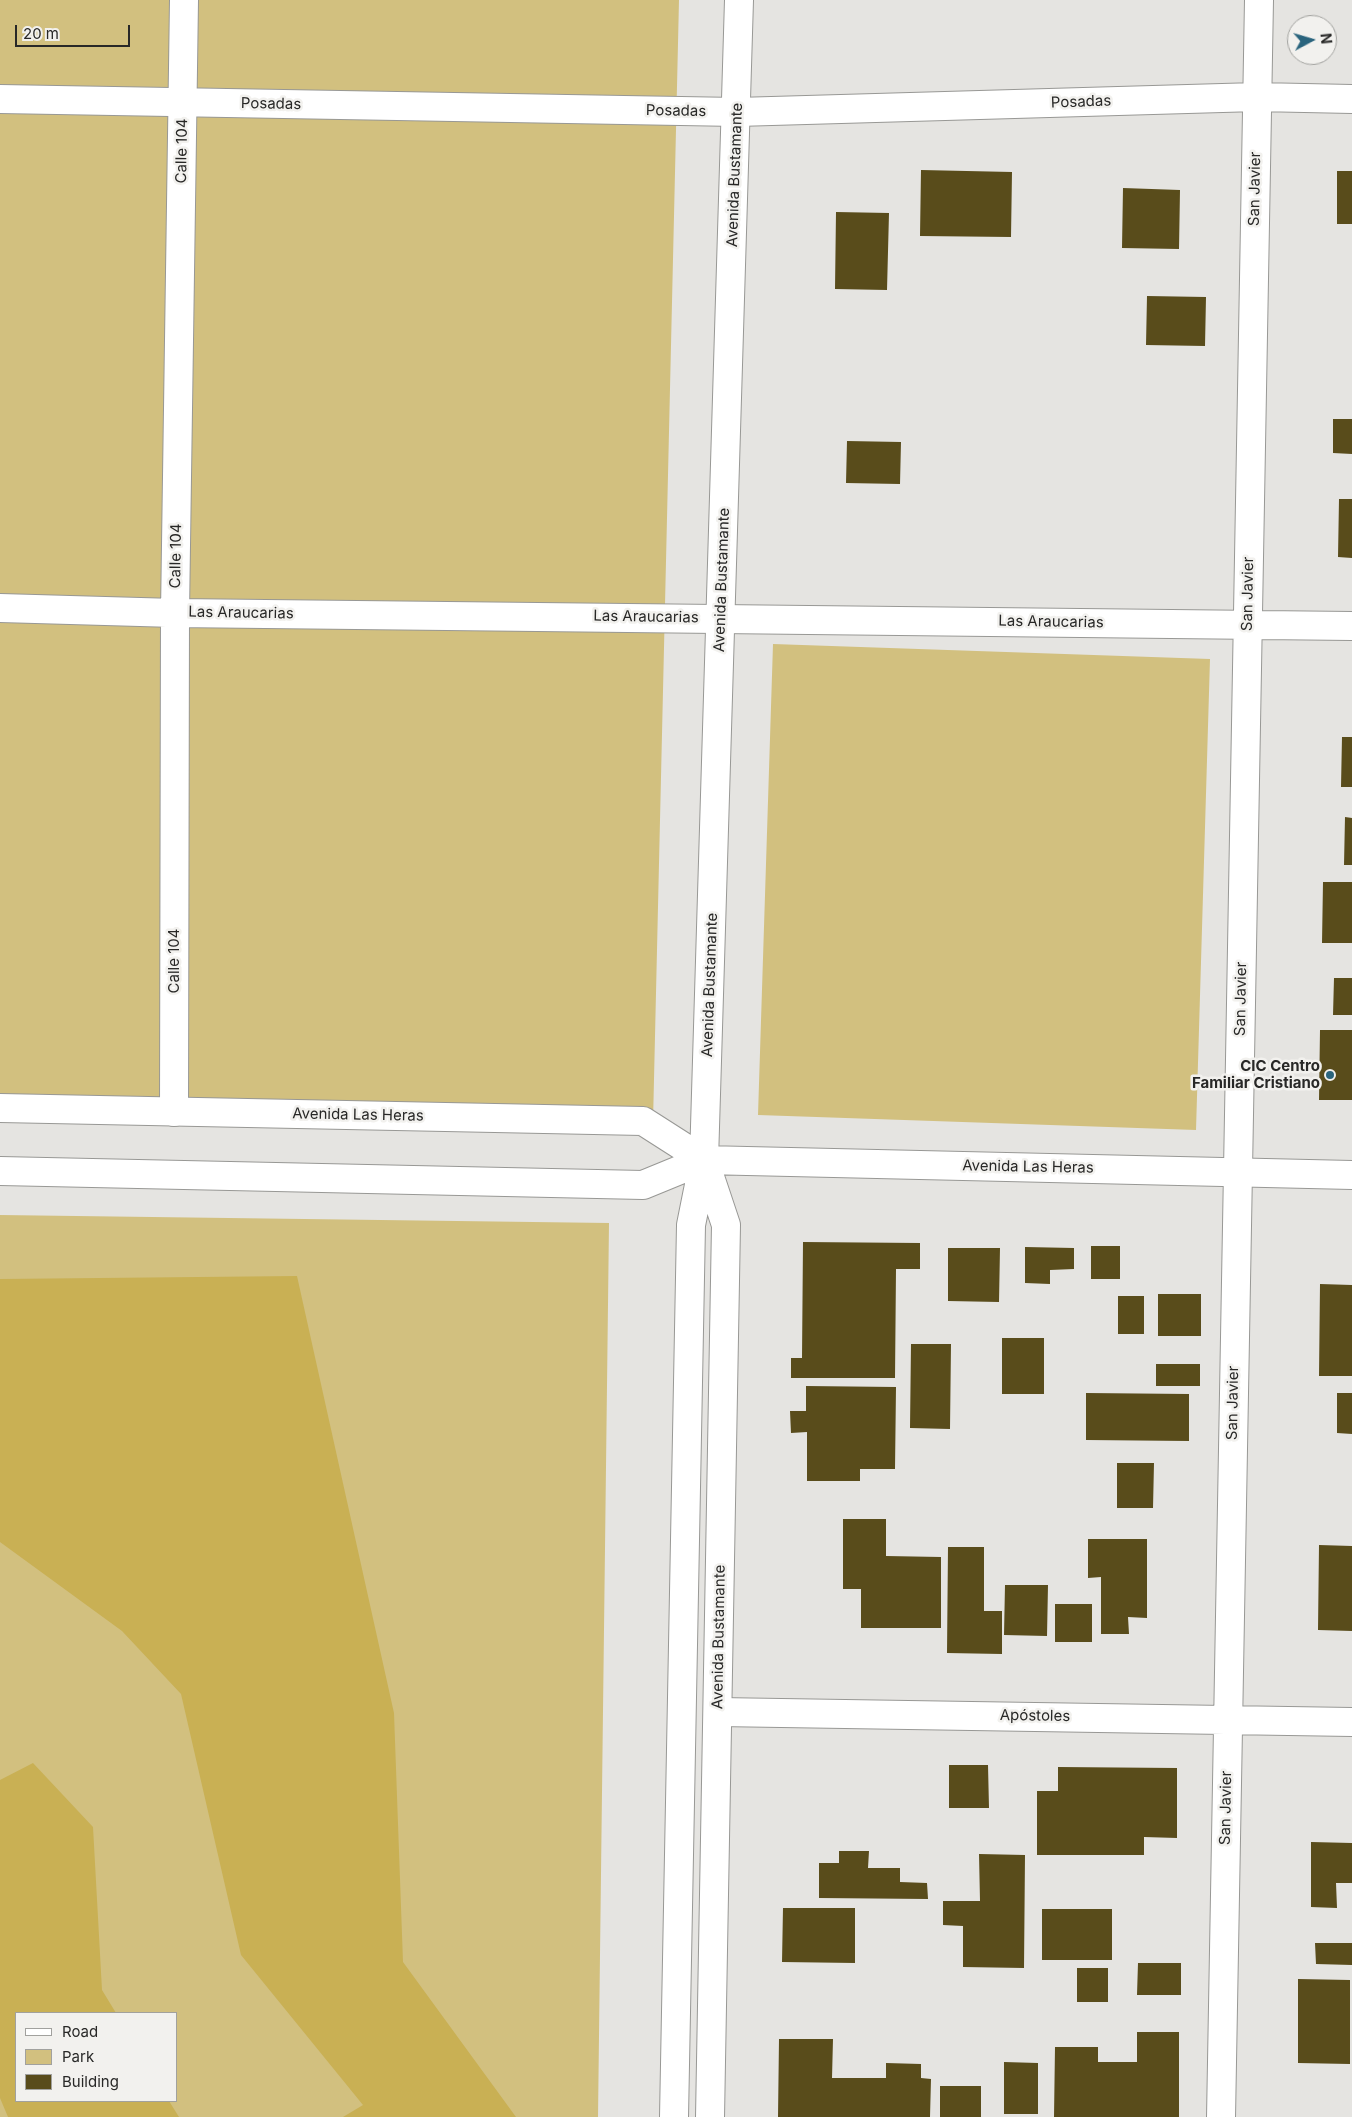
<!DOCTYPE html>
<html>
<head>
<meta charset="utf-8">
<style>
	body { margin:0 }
	#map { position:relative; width:1352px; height:2117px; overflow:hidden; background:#e5e4e1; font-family:Inter,sans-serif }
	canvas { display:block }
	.legend { position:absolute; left:15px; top:2012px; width:162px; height:90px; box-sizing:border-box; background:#f2f1ee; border:1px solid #a1a19e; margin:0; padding:6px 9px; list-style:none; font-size:15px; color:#282827 }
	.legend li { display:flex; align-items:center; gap:10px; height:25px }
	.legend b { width:25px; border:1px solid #a1a19e }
	.north { position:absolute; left:1287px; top:15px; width:50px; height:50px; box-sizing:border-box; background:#f2f1ee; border:1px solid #a1a19e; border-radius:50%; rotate:84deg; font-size:14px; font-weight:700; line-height:20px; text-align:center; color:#282827 }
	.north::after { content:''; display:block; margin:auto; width:18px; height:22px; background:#2a647d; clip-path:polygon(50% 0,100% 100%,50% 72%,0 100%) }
	.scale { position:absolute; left:15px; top:25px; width:115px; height:22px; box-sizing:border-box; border:2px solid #282827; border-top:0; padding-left:6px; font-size:15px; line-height:18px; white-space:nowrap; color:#282827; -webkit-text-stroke:4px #f2f1ee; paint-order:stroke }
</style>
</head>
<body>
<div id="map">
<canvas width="1352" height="2117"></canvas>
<ul class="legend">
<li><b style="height:6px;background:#fff"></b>Road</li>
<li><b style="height:14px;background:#d2c07f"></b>Park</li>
<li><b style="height:14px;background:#594c1b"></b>Building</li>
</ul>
<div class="north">N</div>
<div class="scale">20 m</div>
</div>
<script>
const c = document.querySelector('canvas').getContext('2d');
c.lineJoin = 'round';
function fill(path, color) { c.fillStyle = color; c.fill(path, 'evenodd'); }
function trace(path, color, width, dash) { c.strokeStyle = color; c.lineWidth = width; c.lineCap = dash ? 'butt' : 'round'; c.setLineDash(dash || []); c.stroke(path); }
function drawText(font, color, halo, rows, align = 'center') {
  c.font = font + ' Inter,sans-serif'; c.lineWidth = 5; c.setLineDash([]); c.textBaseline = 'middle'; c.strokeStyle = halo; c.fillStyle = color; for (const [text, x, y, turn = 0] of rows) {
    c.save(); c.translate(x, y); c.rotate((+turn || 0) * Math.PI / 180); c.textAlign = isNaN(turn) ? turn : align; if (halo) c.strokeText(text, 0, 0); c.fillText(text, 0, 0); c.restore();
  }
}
fill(new Path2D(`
	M0,0H679L653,1122L0,1110Z
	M773,644L1210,659L1196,1130L758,1115Z
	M0,1215L609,1223L598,2117H0ZM16,2013H176V2101H16Z`), '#d2c07f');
fill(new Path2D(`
	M297,1276L394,1713L403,1962L516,2117H343L363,2105L241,1955L181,1694L122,1631L0,1542V1279Z
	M33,1763L93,1827L102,1990L116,2013H16V2101H169L179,2117H8L0,2098V1780Z`), '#c9b054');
fill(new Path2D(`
	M921,170L1012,172L1011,237L920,236Z
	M1337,171H1352V224H1337Z
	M1123,188L1180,190L1179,249L1122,248Z
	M836,212L889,213L887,290L835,289Z
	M1147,296L1206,297L1205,346L1146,345Z
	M1333,419H1352V454L1333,453Z
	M847,441L901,442L900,484L846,483Z
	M1339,499H1352V558L1338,557Z
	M1342,737H1352V787H1341Z
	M1345,817L1352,818V865H1344Z
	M1323,882H1352V943H1322Z
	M1334,978H1352V1015H1333Z
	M1320,1030H1352V1100H1319Z
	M803,1242L920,1243V1269H896L895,1378H791V1358H802Z
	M1091,1246H1120V1279H1091Z
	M1025,1247L1074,1248V1269L1050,1270V1284L1025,1283Z
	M948,1248H1000L999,1302L948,1301Z
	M1320,1284L1352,1285V1376H1319Z
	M1158,1294H1201V1336H1158Z
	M1118,1296H1144V1334H1118Z
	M1002,1338H1044V1394H1002Z
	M911,1344H951L950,1429L910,1428Z
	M1156,1364H1200V1386H1156Z
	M806,1386L896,1387L895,1469H860V1481H807V1432L791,1433L790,1411H806Z
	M1086,1393L1189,1394V1441L1086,1440Z
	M1337,1393H1352V1434L1337,1433Z
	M1117,1463H1154L1153,1508H1117Z
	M843,1519H886V1556L941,1557V1628H861V1589H843Z
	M1088,1539H1147V1618L1128,1617L1129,1634H1101V1577L1088,1578Z
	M1319,1545L1352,1546V1631L1318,1630Z
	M948,1547H984V1611H1002V1654L947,1653Z
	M1005,1585H1048L1047,1636L1004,1635Z
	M1055,1604H1092V1642H1055Z
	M949,1765H988L989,1808H949Z
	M1058,1767L1177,1768V1838L1144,1837V1855H1037V1791H1058Z
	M1311,1842L1352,1843V1883H1336L1337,1908L1311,1907Z
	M839,1851H869L868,1868H900V1882L927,1883L928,1899L819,1898V1863H839Z
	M979,1854L1025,1855L1024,1968L963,1967V1926L943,1925V1901H980Z
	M783,1908H855V1963L782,1962Z
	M1042,1909H1112V1960H1042Z
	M1315,1943H1352V1965L1316,1964Z
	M1138,1963H1181V1995H1137Z
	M1077,1968H1108V2002H1077Z
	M1298,1979L1350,1980V2064L1298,2063Z
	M1137,2032H1179V2117H1054L1055,2047H1098V2062H1137Z
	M779,2039H833L832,2078H886V2063L921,2064V2078L931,2079L930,2117H778Z
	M1004,2062L1038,2063V2114H1004Z
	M940,2086H981V2117H940Z`), '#594c1b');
const street = new Path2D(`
	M0,99L737,112L1257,97L1352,99
	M0,608L175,613L1352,626
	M174,1112L175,613L184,0
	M718,1712L1352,1722
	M1221,2117L1259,0`);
const secondary = new Path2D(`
	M0,1108L643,1121L704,1160
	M705,1162L726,1225L710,2117
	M0,1171L643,1185L704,1160L1352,1175
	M674,2117L691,1225L704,1160L739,0`);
trace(street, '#989895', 30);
trace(secondary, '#989895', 30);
trace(street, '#fff', 28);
trace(secondary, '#fff', 28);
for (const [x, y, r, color] of [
	[1330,1075,5,"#2a647d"]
]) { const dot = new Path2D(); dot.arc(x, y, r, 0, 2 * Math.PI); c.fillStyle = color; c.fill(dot); trace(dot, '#f2f1ee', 2); }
drawText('15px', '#282827', '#f2f1ee', [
	["Posadas",1081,102,-2],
	["Posadas",271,104,1],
	["Posadas",676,111,1],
	["Calle 104",182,151,-89],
	["Avenida Bustamante",735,175,-88],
	["San Javier",1255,189,-89],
	["Calle 104",176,556,-89],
	["Avenida Bustamante",722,580,-88],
	["San Javier",1248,594,-89],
	["Las Araucarias",241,613,1],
	["Las Araucarias",646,617,1],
	["Las Araucarias",1051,622,1],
	["Calle 104",174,961,-90],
	["Avenida Bustamante",710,985,-88],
	["San Javier",1241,999,-89],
	["Avenida Las Heras",358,1115,1],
	["Avenida Las Heras",1028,1167,1],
	["San Javier",1233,1403,-89],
	["Avenida Bustamante",719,1637,-89],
	["Apóstoles",1035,1716,1],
	["San Javier",1226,1808,-89]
]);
drawText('bold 15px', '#282827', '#f2f1ee', [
	["CIC Centro",1320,1066],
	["Familiar Cristiano",1320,1083]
], 'right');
</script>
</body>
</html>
